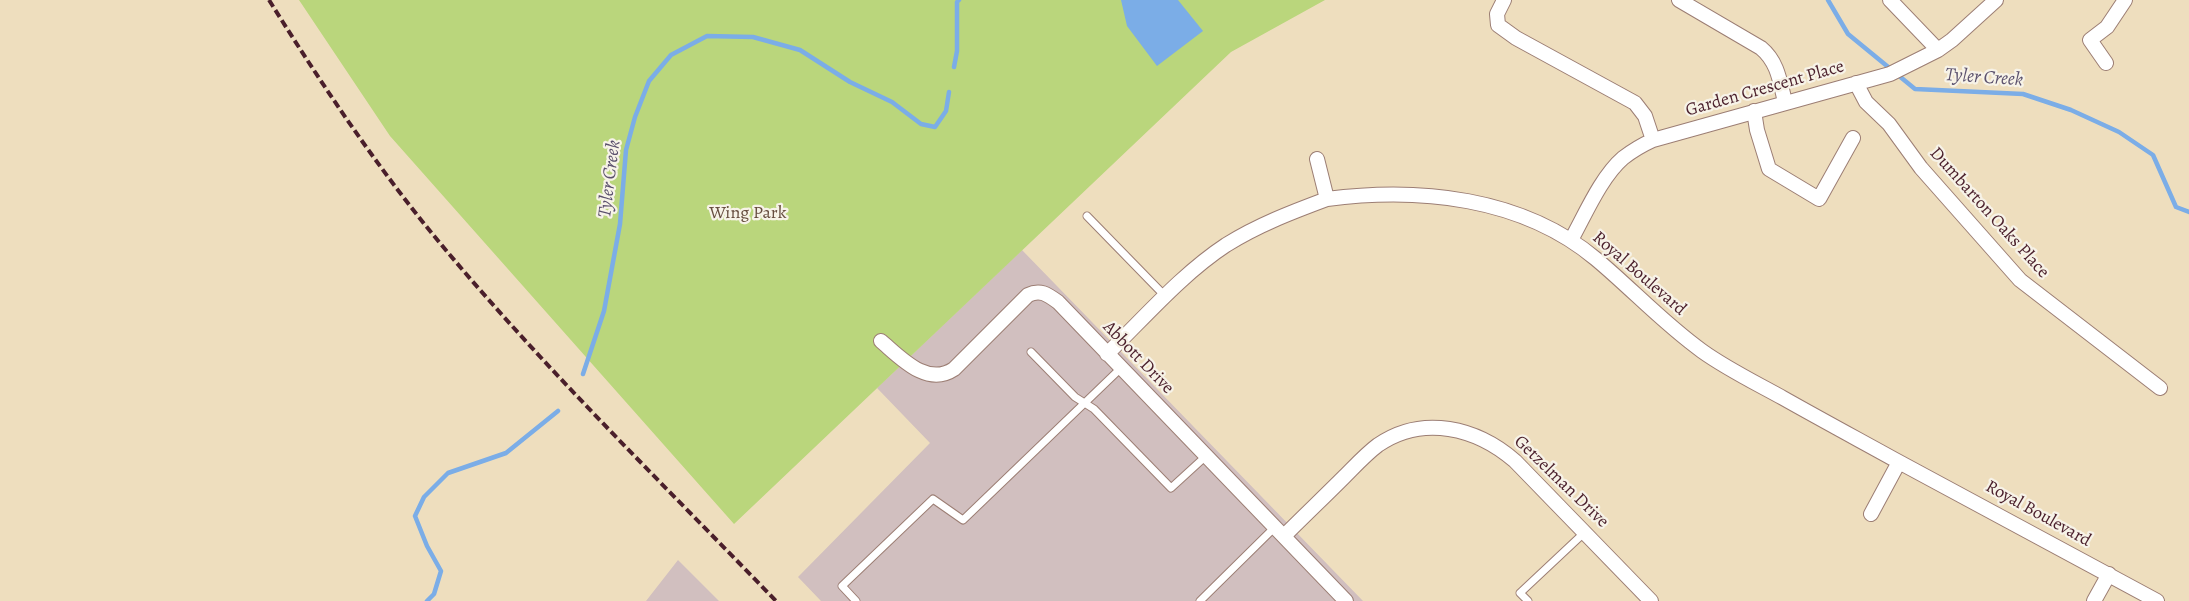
<!DOCTYPE html>
<html>
<head>
<meta charset="utf-8">
<style>
	body { margin:0 }
	canvas { display:block; background:#eedebe }
</style>
</head>
<body>
<canvas width="2189" height="601"></canvas>
<script>
const c = document.querySelector('canvas').getContext('2d');
c.lineJoin = 'round';
function fill(path, color) { c.fillStyle = color; c.fill(path, 'evenodd'); }
function trace(path, color, width, dash) { c.strokeStyle = color; c.lineWidth = width; c.lineCap = dash ? 'butt' : 'round'; c.setLineDash(dash || []); c.stroke(path); }
function drawText(font, color, halo, rows, align = 'center') {
  c.font = font + ' Alegreya,serif'; c.lineWidth = 4.5; c.setLineDash([]); c.textBaseline = 'middle'; c.strokeStyle = halo; c.fillStyle = color; for (const [text, x, y, turn = 0] of rows) {
    c.save(); c.translate(x, y); c.rotate((+turn || 0) * Math.PI / 180); c.textAlign = isNaN(turn) ? turn : align; if (halo) c.strokeText(text, 0, 0); c.fillText(text, 0, 0); c.restore();
  }
}
fill(new Path2D(`
	M1022,250L1363,601H821L798,577L930,443L877,388Z
	M678,560L719,601H646Z`), '#d1bfbf');
fill(new Path2D(`
	M299,0H1325L1231,52L734,524L390,136Z`), '#bad67c');
fill(new Path2D(`
	M1121,0H1178L1203,31L1157,66L1127,26Z`), '#7bade7');
trace(new Path2D(`
	M1828,0L1848,34L1915,89L2023,94L2071,110L2119,132L2153,155L2176,207L2189,212
	M954,67L957,51V2L959,0
	M583,374L604,311L620,224L626,150L635,117L649,81L671,55L707,36L753,37L800,50L850,82L892,102L921,124L935,127L946,111L949,92
	M427,601L434,594L441,571L427,546L415,516L424,497L448,473L506,453L558,411`), '#7bade7', 4.5);
const service = new Path2D(`
	M1087,216L1165,296
	M1031,352L1075,397L1094,409L1171,488L1206,456
	M856,601L842,586L933,499L963,520L1121,368
	M1200,601L1275,527
	M1528,601L1520,593L1585,532`);
const minor = new Path2D(`
	M1504,0L1497,14L1498,25L1516,38L1635,103L1645,116L1653,140
	M1679,0L1761,48C1778,62 1780,82 1785,102
	M1890,0L1938,50
	M2106,63L2090,40L2107,27L2125,0
	M1856,83L1866,102L1889,124L1921,168L2020,280L2160,388
	M1754,111L1757,130L1769,169L1819,199L1853,138
	M1317,159L1327,199C1419,187 1522,197 1596,259C1632,289 1663,323 1702,351C1727,369 1756,383 1783,398C1822,420 1861,441 1899,462
	M1571,240C1585,215 1601,177 1623,158C1632,151 1642,145 1653,140L1890,74L1938,50L1952,40L1996,0
	M881,341C901,358 927,387 954,369L1028,295C1040,289 1047,294 1058,302L1346,601
	M1107,354C1145,317 1182,274 1226,245C1258,225 1292,212 1327,199
	M1871,514L1899,462L2157,601
	M1284,536C1304,516 1324,497 1344,477C1355,466 1366,454 1378,445C1423,414 1477,428 1515,461L1651,601
	M2094,601L2109,574`);
trace(service, '#9c7e74', 9);
trace(minor, '#9c7e74', 16);
trace(service, '#fff', 7);
trace(minor, '#fff', 14);
trace(new Path2D(`
	M269,0C324,88 382,175 450,255C552,376 666,487 776,601`), '#4a1f2b', 4, [8, 4]);
drawText('18px', '#4a1f2b', '#f7f3e8', [
	["Garden Crescent Place",1765,89,-16],
	["Dumbarton Oaks Place",1989,213,48],
	["Royal Boulevard",1639,274,41],
	["Abbott Drive",1138,358,46],
	["Getzelman Drive",1561,482,44],
	["Royal Boulevard",2038,514,29]
]);
drawText('18px', '#664d3f', '#f7f3e8', [
	["Wing Park",748,214]
]);
drawText('italic 19px', '#5b516d', '#f7f3e8', [
	["Tyler Creek",1984,78,4],
	["Tyler Creek",610,179,-83]
]);
</script>
</body>
</html>
